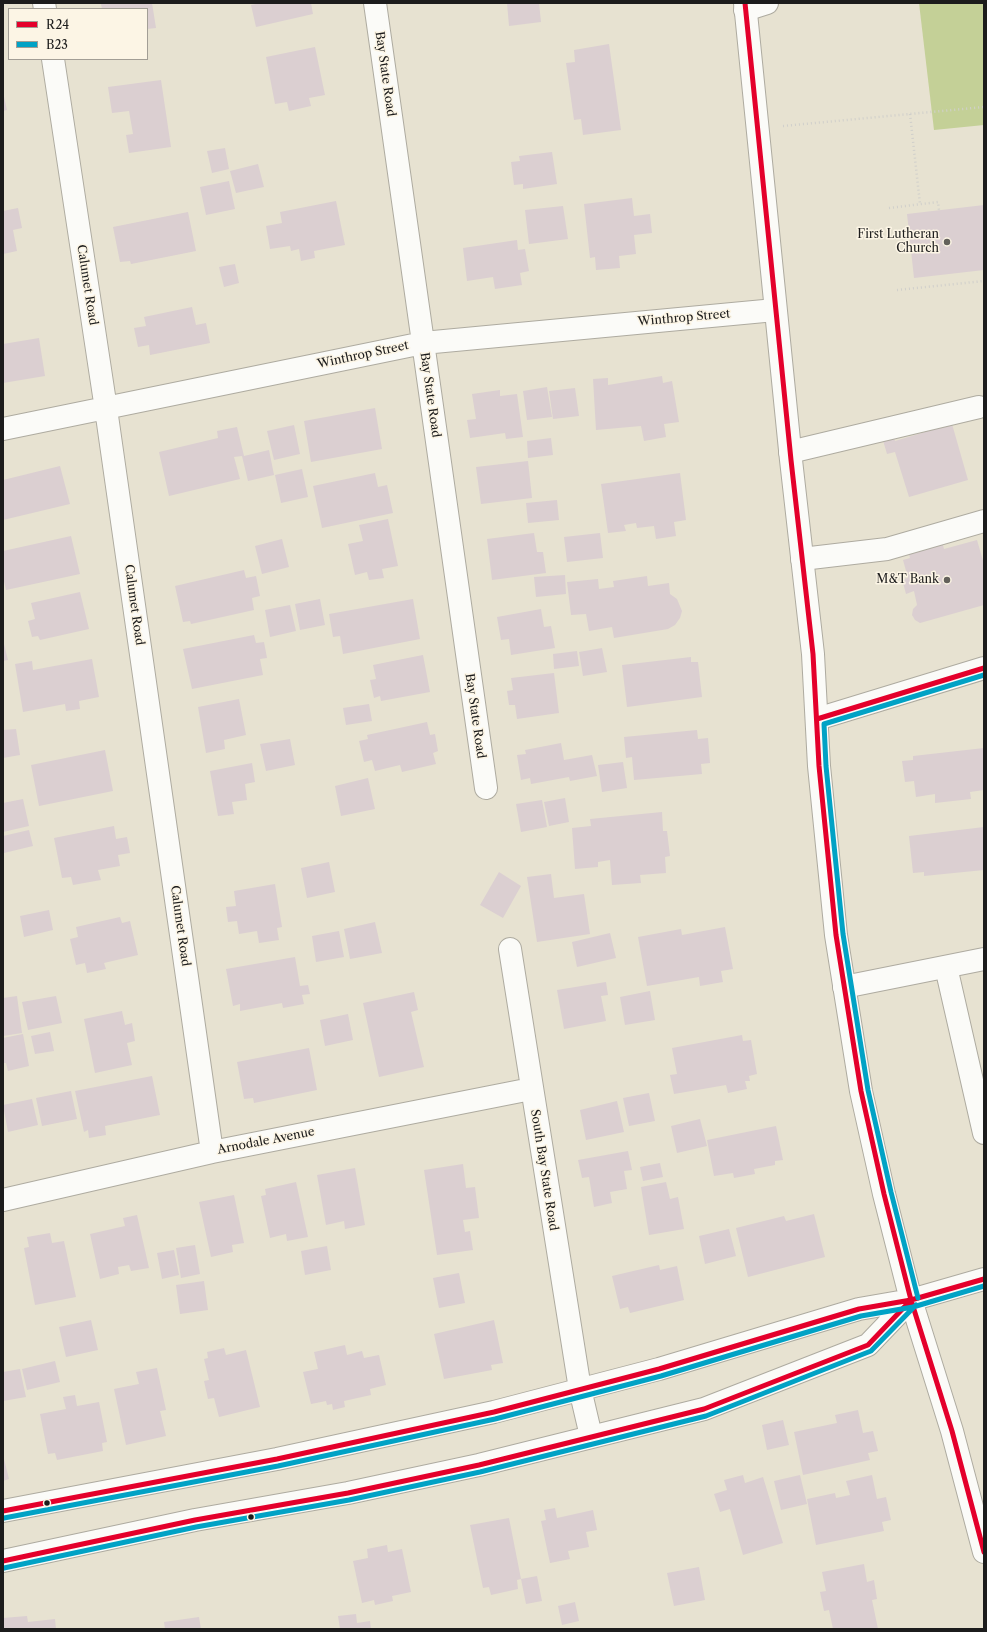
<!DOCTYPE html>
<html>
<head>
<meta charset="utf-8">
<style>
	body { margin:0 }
	#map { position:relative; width:987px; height:1632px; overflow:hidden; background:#e7e2d1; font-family:"Libre Caslon Text",serif }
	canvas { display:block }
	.frame { position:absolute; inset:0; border:4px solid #1c1c1c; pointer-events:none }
	.legend { position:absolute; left:8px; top:8px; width:140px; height:52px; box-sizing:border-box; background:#fcf5e5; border:1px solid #a29e95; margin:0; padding:5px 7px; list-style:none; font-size:12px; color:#1c1c1c }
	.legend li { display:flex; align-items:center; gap:8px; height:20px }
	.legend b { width:20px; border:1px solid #a29e95 }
</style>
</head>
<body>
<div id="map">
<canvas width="987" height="1632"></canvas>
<div class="frame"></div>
<ul class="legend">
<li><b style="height:5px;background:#e4002b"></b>R24</li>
<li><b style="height:5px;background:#01a2c5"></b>B23</li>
</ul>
</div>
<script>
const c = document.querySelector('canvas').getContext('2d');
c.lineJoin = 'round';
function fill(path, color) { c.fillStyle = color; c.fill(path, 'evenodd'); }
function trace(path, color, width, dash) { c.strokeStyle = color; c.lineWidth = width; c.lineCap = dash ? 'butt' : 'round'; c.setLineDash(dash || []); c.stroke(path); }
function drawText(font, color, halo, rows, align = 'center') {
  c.font = font + ' "Libre Caslon Text",serif'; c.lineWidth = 3; c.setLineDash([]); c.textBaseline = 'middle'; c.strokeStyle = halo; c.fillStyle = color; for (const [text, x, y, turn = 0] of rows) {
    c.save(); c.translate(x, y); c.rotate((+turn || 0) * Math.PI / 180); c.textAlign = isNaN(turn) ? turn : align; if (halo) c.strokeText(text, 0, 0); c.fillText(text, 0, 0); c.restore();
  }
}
fill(new Path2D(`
	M919,3H984V125L934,130Z`), '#c4d097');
fill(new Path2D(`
	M111,3H152L156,28L147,29V9H102L101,4Z
	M260,3H311L313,14L256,27L251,5Z
	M507,3H539L541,22L509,26Z
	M609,44L621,130L583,135L581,119L574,120L566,63L575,62L574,50Z
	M315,47L325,95L309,98L311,106L289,111L287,102L275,104L266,57Z
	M161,80L171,147L129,153L126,135L133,134L129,111L112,113L108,87Z
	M3,92L7,110L3,111Z
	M225,148L229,169L212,173L207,151Z
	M552,152L557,184L523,189V184L514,185L511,162L520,161L519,156Z
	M258,164L264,187L236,193L230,171Z
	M229,181L235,209L206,215L200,187Z
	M632,198L634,216L650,214L652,233L634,235L636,254L619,256L620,268L596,270L595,257L590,258L584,204Z
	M336,201L345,245L314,251L315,258L301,261L299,249L291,251L290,246L270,249L266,226L282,223L280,212Z
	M984,205V270L914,278L907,214Z
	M563,206L568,239L529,244L525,210Z
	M18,208L22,228L13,230L17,251L3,254V211Z
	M188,212L196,251L131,264L130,261L120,262L113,227Z
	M517,240L518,250L525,249L529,271L520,273L522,285L495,289L493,277L467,281L463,248Z
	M235,264L239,283L224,287L219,267Z
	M192,307L196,325L206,323L210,343L150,355L149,345L138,347L134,328L146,326L144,317Z
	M39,338L45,376L3,383V344Z
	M662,376L663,383L672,381L679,422L664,424L666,437L644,441L641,426L596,430L593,379L608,378V385Z
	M547,387L552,417L527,420L523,391Z
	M575,388L579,416L553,419L549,391Z
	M500,390V396L517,394L523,437L506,439L505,433L470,438L467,420L476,419L472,394Z
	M375,408L382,449L311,462L304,421Z
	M952,424L968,480L909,497L895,452L887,454L882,437L893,435L895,441Z
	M294,425L300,454L274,460L267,431Z
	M237,427L244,456L269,450L274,475L248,481L242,456L234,457L240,479L169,496L159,452L218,438L217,431Z
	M551,438L553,455L528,458L527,441Z
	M528,461L532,498L481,504L476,467Z
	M60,466L70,504L3,520V480Z
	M302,469L308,497L281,503L275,475Z
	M375,473L378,487L387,485L393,513L322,528L313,486Z
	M680,473L686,520L674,522L676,536L656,539L654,526L637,528L636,523L624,525L626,531L608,533L601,484Z
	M557,500L559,520L528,523L526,503Z
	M388,519L398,566L382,569L384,578L369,580L367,572L355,575L348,544L363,541L359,525Z
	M938,526L944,549L977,540L984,564V605L920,623L915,620L912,615L913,609L917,605L914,591L906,594L902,579L908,578L903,560L910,558L904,536Z
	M534,533L537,552H543L546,573L492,580L487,539Z
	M600,533L603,558L567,562L564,537Z
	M71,536L80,574L6,590L3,577V551Z
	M282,539L289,567L262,574L255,546Z
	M244,570L246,578L256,576L260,596L252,598L254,610L191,624L190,621L183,622L175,586Z
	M565,575L566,594L536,597L534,577Z
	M647,576L648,586L669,583L670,594L677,599L682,611L680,618L675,625L668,629L614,638L612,627L589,631L586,614L571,615L567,582L598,579L599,589L614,587L613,581Z
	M80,592L89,629L40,640L38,636L32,637L28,621L35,619L31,603Z
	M320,599L325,625L300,630L295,604Z
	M413,599L420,639L343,654L340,636L333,637L329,614Z
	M290,605L296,631L270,637L265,610Z
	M541,609L544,627L551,626L555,648L511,655L509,639L501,640L497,617Z
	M254,635L256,643L264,642L267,658L260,659L263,675L192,689L183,649Z
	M3,644H4L8,660L3,661Z
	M602,648L607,672L583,676L579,652Z
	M577,651L579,666L554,669L553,654Z
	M423,655L430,692L381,701L380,696L374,698L370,680L376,679L373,665Z
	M691,657V662H698L702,697L627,707L622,665Z
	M92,659L99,697L79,701L80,709L66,711L65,704L23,712L15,664L32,661L33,670Z
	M554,673L559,713L517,719L515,705H509L507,691L513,690L511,678Z
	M239,699L246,735L224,740L225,749L206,753L198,707Z
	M369,704L372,721L346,725L343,708Z
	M427,722L430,735L435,734L438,751L433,753L436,764L402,772L400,765L375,771L372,760L364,762L359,741L368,739L367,735Z
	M16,729L20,755L3,758V730Z
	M697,730L698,739L708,738L710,763L701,764L702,774L634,780L632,757L626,758L624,737Z
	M290,739L295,765L266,771L260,744Z
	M561,743L564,760L592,755L597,776L570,781L569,777L531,784L530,778L521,780L517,755L526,754L525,750Z
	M984,748V790L970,792L971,799L935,803V794L916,797L914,781L905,782L902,761L913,760V756Z
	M105,750L113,791L39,806L31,765Z
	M623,762L627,788L602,792L598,765Z
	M252,763L255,782L245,784L247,800L232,802L234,814L218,816L210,771Z
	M368,778L375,809L341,816L335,786Z
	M565,798L569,822L549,826L544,802Z
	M23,799L29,826L3,832V803Z
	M542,800L547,827L521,832L516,804Z
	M662,812L663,831H667L670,856L665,857L666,873L640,875L641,883L612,885L610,860L598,862V867L575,869L572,828L591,826L590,819Z
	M114,826L116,839L127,837L130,853L118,855L120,866L98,870L101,880L73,885L71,877L62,878L54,838Z
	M984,827V870L924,876V872L913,873L909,836Z
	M29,830L33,846L4,853L3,836Z
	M329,862L335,892L307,898L301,868Z
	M499,872L521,886L503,918L480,905Z
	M551,874L554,898L584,894L590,934L537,942L527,877Z
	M275,884L282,927L277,928L279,940L259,943L257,931L239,934L237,921L228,922L226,907L236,906L234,891Z
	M49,910L53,930L24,937L20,916Z
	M120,917L122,923L130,921L138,955L104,963L106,969L87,973L85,963L76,965L70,939L78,937L76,927Z
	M375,922L382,953L350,959L344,929Z
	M725,927L733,969L721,971L723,982L700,986L699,977L647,986L638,937L681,929L682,935Z
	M339,931L344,957L316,962L312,936Z
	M610,933L616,958L577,967L572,942Z
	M295,957L300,986L308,985L310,994L302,995L304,1004L283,1008L282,1003L240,1011V1004L233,1006L226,969Z
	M606,982L608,995L601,996L606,1021L564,1029L557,990Z
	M650,991L655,1020L625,1025L620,997Z
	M414,992L418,1010L411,1012L424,1067L379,1077L363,1003Z
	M17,996L22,1033L3,1036V998Z
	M56,996L62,1023L28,1030L22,1002Z
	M122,1011L125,1025L132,1023L135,1041L127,1043L132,1065L95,1073L84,1019Z
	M348,1014L353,1040L325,1046L320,1020Z
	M50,1032L54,1051L35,1054L31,1036Z
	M23,1034L29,1066L8,1071L6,1063H3V1038Z
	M742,1035L743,1041L751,1040L757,1074L749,1076L750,1081H745L747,1089L728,1093L726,1085L674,1094L670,1075L677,1074L672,1048Z
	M309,1048L317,1090L254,1103L253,1098L244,1099L237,1062Z
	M152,1076L160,1115L105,1126L106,1135L89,1138L88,1130L84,1132L75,1091Z
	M71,1091L77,1119L42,1126L36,1098Z
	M649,1093L655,1121L629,1126L623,1098Z
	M32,1099L38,1125L8,1132L3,1105Z
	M617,1101L624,1132L586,1140L580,1110Z
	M700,1119L707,1146L677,1153L671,1126Z
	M776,1126L783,1160L775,1161V1165L754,1169L755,1174L734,1178L733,1173L714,1176L707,1140Z
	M628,1151L632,1170L624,1171L627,1189L610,1192L612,1203L594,1207L589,1177L582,1178L578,1160Z
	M660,1163L663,1177L643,1181L640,1167Z
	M463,1164L466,1188L475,1187L479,1218L463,1220L465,1232L470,1231L473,1250L437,1255L424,1170Z
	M355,1168L365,1225L345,1229L344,1221L326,1225L317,1175Z
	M296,1182L308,1237L287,1241L286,1234L270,1238L261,1196L266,1195L265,1189Z
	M666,1182L670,1199L678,1197L684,1229L649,1235L641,1187Z
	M234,1195L244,1243L232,1245L233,1252L211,1257L199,1202Z
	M814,1214L825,1257L748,1277L736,1228L784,1216L786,1221Z
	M137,1215L149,1268L131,1271L129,1265L118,1267L119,1274L100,1279L90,1234L125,1226L123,1218Z
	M729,1229L736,1256L705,1264L699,1236Z
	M50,1233L52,1243L64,1241L76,1297L35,1305L24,1248L29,1247L27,1237Z
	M195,1245L200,1274L181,1278L176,1248Z
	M327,1246L331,1270L305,1275L301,1251Z
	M174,1250L179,1275L162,1279L157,1253Z
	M659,1265L660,1270L677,1266L684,1300L630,1313L628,1307L620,1309L612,1276Z
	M459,1273L465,1303L439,1308L433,1278Z
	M204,1281L208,1310L180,1314L176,1285Z
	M91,1320L98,1350L66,1357L59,1327Z
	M494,1320L503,1363L491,1365L492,1370L444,1379L434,1334Z
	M345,1345L347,1355L362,1351L364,1358L379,1355L386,1385L370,1389L371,1395L344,1401L345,1407L333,1410L332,1404L327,1405L326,1401L311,1404L303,1372L318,1369L314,1352Z
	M224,1348L226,1355L246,1350L260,1407L219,1417L214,1398L208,1399L204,1381L209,1380L204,1359L208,1358L207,1352Z
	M55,1361L60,1382L27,1390L22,1369Z
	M157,1368L166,1410L160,1411L166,1436L126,1445L114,1389L139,1384L136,1372Z
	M20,1369L26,1397L3,1401V1372Z
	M75,1395L77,1406L99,1402L107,1442L102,1443L103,1451L57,1460L55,1453L48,1454L40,1414L66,1409L63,1397Z
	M858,1410L863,1433L873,1431L878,1451L868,1453L870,1460L803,1475L794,1432L837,1423L835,1415Z
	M783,1420L789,1445L767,1450L762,1425Z
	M3,1455L9,1479L3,1481Z
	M743,1475L745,1483L763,1477L783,1543L743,1555L730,1509L720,1512L714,1494L727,1490L724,1480Z
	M800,1475L807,1504L781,1510L774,1481Z
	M872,1475L877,1499L886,1497L891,1520L882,1522L884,1531L816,1545L807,1499L835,1493L836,1498L850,1495L846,1481Z
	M555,1508L557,1518L593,1510L597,1530L586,1532L589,1547L568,1551L570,1559L550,1563L541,1521L546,1520L544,1510Z
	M509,1518L521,1579L517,1580L518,1589L491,1595L489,1587L483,1588L470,1525Z
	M387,1545L388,1552L402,1549L411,1592L392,1596L393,1601L375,1605L374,1600L362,1603L353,1561L368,1558L367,1549Z
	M864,1564L867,1582L874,1580L877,1599L872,1600L878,1629H833L829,1610L824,1611L820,1592L826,1591L822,1572Z
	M699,1567L705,1600L674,1606L667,1573Z
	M537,1576L542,1601L526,1604L521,1579Z
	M575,1602L579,1621L562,1625L558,1606Z
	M356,1614L357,1623L370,1621L371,1629H340L338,1616Z
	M27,1616L28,1622L55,1619L56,1629H3V1618Z
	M199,1617L201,1629H165L164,1622Z`), '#dbcfd1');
const minor = new Path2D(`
	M44,3L45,9
	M375,3L486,788
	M745,10L767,3
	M53,59L106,409L212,1152
	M3,429L423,343L775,310
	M790,452L979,407
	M802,559L887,549L984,521
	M817,719L984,668
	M510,949L580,1389L591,1436
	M946,967L984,1133
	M844,987L984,959
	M3,1200L212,1152L531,1089`);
const major = new Path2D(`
	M745,3L791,460L813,654L819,766L836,935L861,1091L884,1194L911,1300L952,1431L984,1552
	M3,1511L277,1459L494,1412L659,1369L859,1309L911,1300L984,1279
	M3,1561L195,1520L348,1493L479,1465L704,1409L868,1345L911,1300`);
trace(minor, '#aeaba0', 24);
trace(major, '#aeaba0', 24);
trace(new Path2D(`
	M910,114L920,204
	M783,126L984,107
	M889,208L938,202L939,210
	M897,290L984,281`), '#d0cfcb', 2.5, [1, 3]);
trace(minor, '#fbfbf8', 22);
trace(major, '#fbfbf8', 22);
trace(new Path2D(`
	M745,3L791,460L813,654L819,766L836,935L861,1091L884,1194L911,1300L952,1431L984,1552
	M817,719L984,668
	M3,1511L277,1459L494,1412L659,1369L859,1309L911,1300L984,1279
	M3,1561L195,1520L348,1493L479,1465L704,1409L868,1345L911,1300`), '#e4002b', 5);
trace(new Path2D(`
	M918,1298L891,1192L868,1090L843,934L826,766L824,724L984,675
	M4,1518L278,1466L495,1419L661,1376L861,1316L913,1307L984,1286
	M4,1568L196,1527L349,1500L480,1472L706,1416L871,1351L916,1305`), '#01a2c5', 5);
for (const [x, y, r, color] of [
	[947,242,4,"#63615b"],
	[947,580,4,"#63615b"],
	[47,1503,3.5,"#1c1c1c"],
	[251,1517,3.5,"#1c1c1c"]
]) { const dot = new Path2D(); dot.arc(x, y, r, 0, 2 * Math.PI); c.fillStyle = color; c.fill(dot); trace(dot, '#fcf5e5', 1.5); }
drawText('12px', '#1c1c1c', '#fcf5e5', [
	["Bay State Road",385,74,82],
	["Calumet Road",87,285,81],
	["Winthrop Street",684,318,-5],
	["Winthrop Street",363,355,-12],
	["Bay State Road",430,395,82],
	["Calumet Road",134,605,82],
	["Bay State Road",475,716,82],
	["Calumet Road",180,926,82],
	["Arnodale Avenue",266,1141,-11],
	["South Bay State Road",544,1170,81]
]);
drawText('12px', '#1c1c1c', '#fcf5e5', [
	["First Lutheran",939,235],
	["Church",939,249],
	["M&T Bank",939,580]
], 'right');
</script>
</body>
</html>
